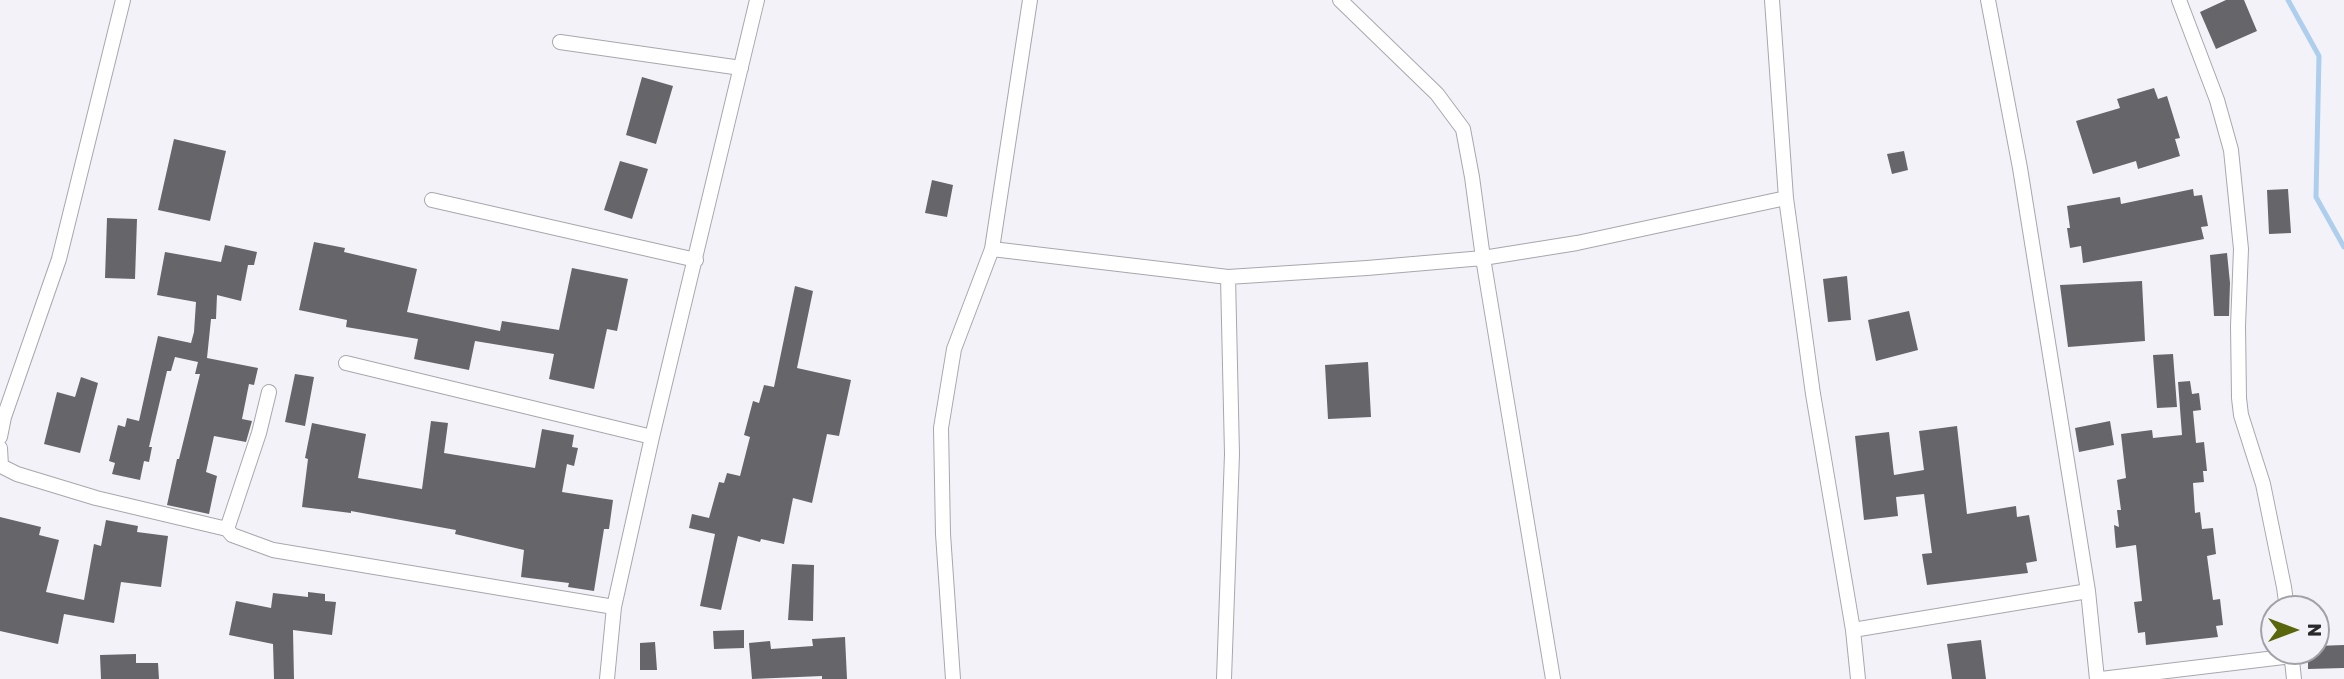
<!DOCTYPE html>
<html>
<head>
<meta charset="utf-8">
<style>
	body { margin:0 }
	#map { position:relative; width:2344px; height:679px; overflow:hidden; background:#f3f2f8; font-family:Rubik,sans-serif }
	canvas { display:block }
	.north { position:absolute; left:2260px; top:595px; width:70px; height:70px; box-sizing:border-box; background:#f3f2f8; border:2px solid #a2a1a6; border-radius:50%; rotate:90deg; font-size:19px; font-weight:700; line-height:28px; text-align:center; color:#29282b }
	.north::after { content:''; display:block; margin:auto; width:24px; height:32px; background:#5a660b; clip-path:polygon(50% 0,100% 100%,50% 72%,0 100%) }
</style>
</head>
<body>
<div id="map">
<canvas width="2344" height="679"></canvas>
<div class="north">N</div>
</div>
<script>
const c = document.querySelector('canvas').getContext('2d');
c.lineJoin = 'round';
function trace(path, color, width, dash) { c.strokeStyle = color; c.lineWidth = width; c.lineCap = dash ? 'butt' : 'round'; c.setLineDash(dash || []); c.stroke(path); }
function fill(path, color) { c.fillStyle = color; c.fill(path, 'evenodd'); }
trace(new Path2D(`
	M2288,0L2319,56L2316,197L2344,247`), '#adceec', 5);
fill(new Path2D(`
	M2226,0H2244L2257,31L2216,49L2200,12Z
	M642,77L673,86L656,144L626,135Z
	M2154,88L2158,99L2167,96L2180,138L2175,139L2180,156L2138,169L2136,161L2093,174L2076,121L2120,108L2117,99Z
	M174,139L226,151L210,221L158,210Z
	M1904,151L1908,170L1892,174L1887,154Z
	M620,161L648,169L632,219L604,210Z
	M932,180L953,185L947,217L925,213Z
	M2193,189L2194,196L2202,195L2208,226L2201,227L2204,239L2083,263L2081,246L2070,248L2067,228H2070L2067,206L2120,197L2121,204Z
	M2288,189L2291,233L2269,234L2267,190Z
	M107,218L137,219L135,279L105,278Z
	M314,242L345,248L344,252L417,269L407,312L500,331L502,321L559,330L572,268L628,279L617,331L607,329L594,389L549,379L554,354L475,341L469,370L414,359L418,339L346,327L347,320L299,310Z
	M225,245L257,252L254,265H248L241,301L217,295L216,319H211L207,358L258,368L254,385L249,384L242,419L252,421L246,442L214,436L206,472L217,476L209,514L167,505L177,459H179L200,374H195L198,362L175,357L171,371H167L149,447H152L149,462L144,461L140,480L112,474L115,463L109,461L118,425L125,427L127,418L139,421L158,336L191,343L194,332L196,302L157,295L165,252L221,262Z
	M2227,253L2230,283L2229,316H2214L2210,255Z
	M1847,276L1851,320L1828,322L1823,279Z
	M2142,281L2145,341L2068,347L2060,285Z
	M795,286L813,291L797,368L851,380L839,436L827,434L812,503L793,498L784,544L761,539L760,542L738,536L721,610L700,606L715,534L689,528L692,514L709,518L719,482L724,483L727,473L740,476L750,437L744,435L753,401L759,403L764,385L774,387Z
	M1909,311L1918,350L1876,361L1868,320Z
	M2173,354L2177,407L2157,408L2153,355Z
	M1368,362L1371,417L1328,419L1325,365Z
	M295,374L314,377L305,426L285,422Z
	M81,377L98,383L80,453L44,444L57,392L75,397Z
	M2190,381L2192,394L2199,393L2201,410L2193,411L2196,443L2204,442L2207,471H2203L2204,482L2193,483L2195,513L2200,512L2202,529L2213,528L2216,554L2207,556L2213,600L2220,599L2223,625L2216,626L2218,637L2146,645L2145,632L2138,633L2134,602L2142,601L2136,545L2116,548L2114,525L2119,527L2117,510H2121L2117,480L2126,478L2121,434L2152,430L2153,438L2182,435L2178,382Z
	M431,421L448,423L444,453L535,468L542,429L574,435L572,447L578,448L574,466L567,464L562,492L613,500L609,529H604L594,591L568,587L569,583L521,577L524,550L455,534L456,530L351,511V513L302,507L308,459L305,458L312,423L366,434L358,478L422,489Z
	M2110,421L2114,445L2079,452L2075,428Z
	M1957,426L1967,514L2016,506L2017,517L2029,515L2037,561L2026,563L2028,573L1927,585L1922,554L1932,553L1924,494L1896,497L1898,516L1864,520L1855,436L1889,432L1894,475L1924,470L1919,431Z
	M0,517L41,527L39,535L59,540L46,592L84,600L94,544L101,546L106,520L138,526L137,532L168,536L161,587L121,582L114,623L64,614L58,644L0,631Z
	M792,564L814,565L813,621L788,620Z
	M308,592L325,594V601L336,602L332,635L293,630L294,679H274L273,644L229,635L236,601L271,608L273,593L308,597Z
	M744,630V648L714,649L713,631Z
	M845,637L847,679H822V676L752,679L749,643L770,641L771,649L813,646L812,639Z
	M1981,640L1986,679H1952L1947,644Z
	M655,642L657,670H640V643Z
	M2344,645V668L2308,669V651H2316V646Z
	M136,654V663H158L159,679H101L100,655Z`), '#66656a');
const street = new Path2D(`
	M1340,0L1437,94L1463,129L1472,177L1483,258L1553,679
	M1772,0L1786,198L1813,394L1853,630L1858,679
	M1988,0L2020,168L2088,591L2097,679
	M2179,0L2217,100L2231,150L2241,249L2238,326L2239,398L2241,415L2263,484L2284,587L2287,609
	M560,42L741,68
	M432,200L696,260
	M992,249L1228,277L1367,268L1483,258L1577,243L1786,198
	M346,363L652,437
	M0,437L4,417L59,259L123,0
	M0,448L1,466L17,474L96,498L227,529L259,433L269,392
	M227,529L232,535L273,550L614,607
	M1853,630L2088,591
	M2291,651L2294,679
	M607,679L614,607L652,437L757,0
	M953,679L943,534L941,428L954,349L992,249L1030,0
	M1224,679L1232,454L1228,277
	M2101,679L2292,656`);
trace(street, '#a8a7ad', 16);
trace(street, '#fff', 14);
</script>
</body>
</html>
